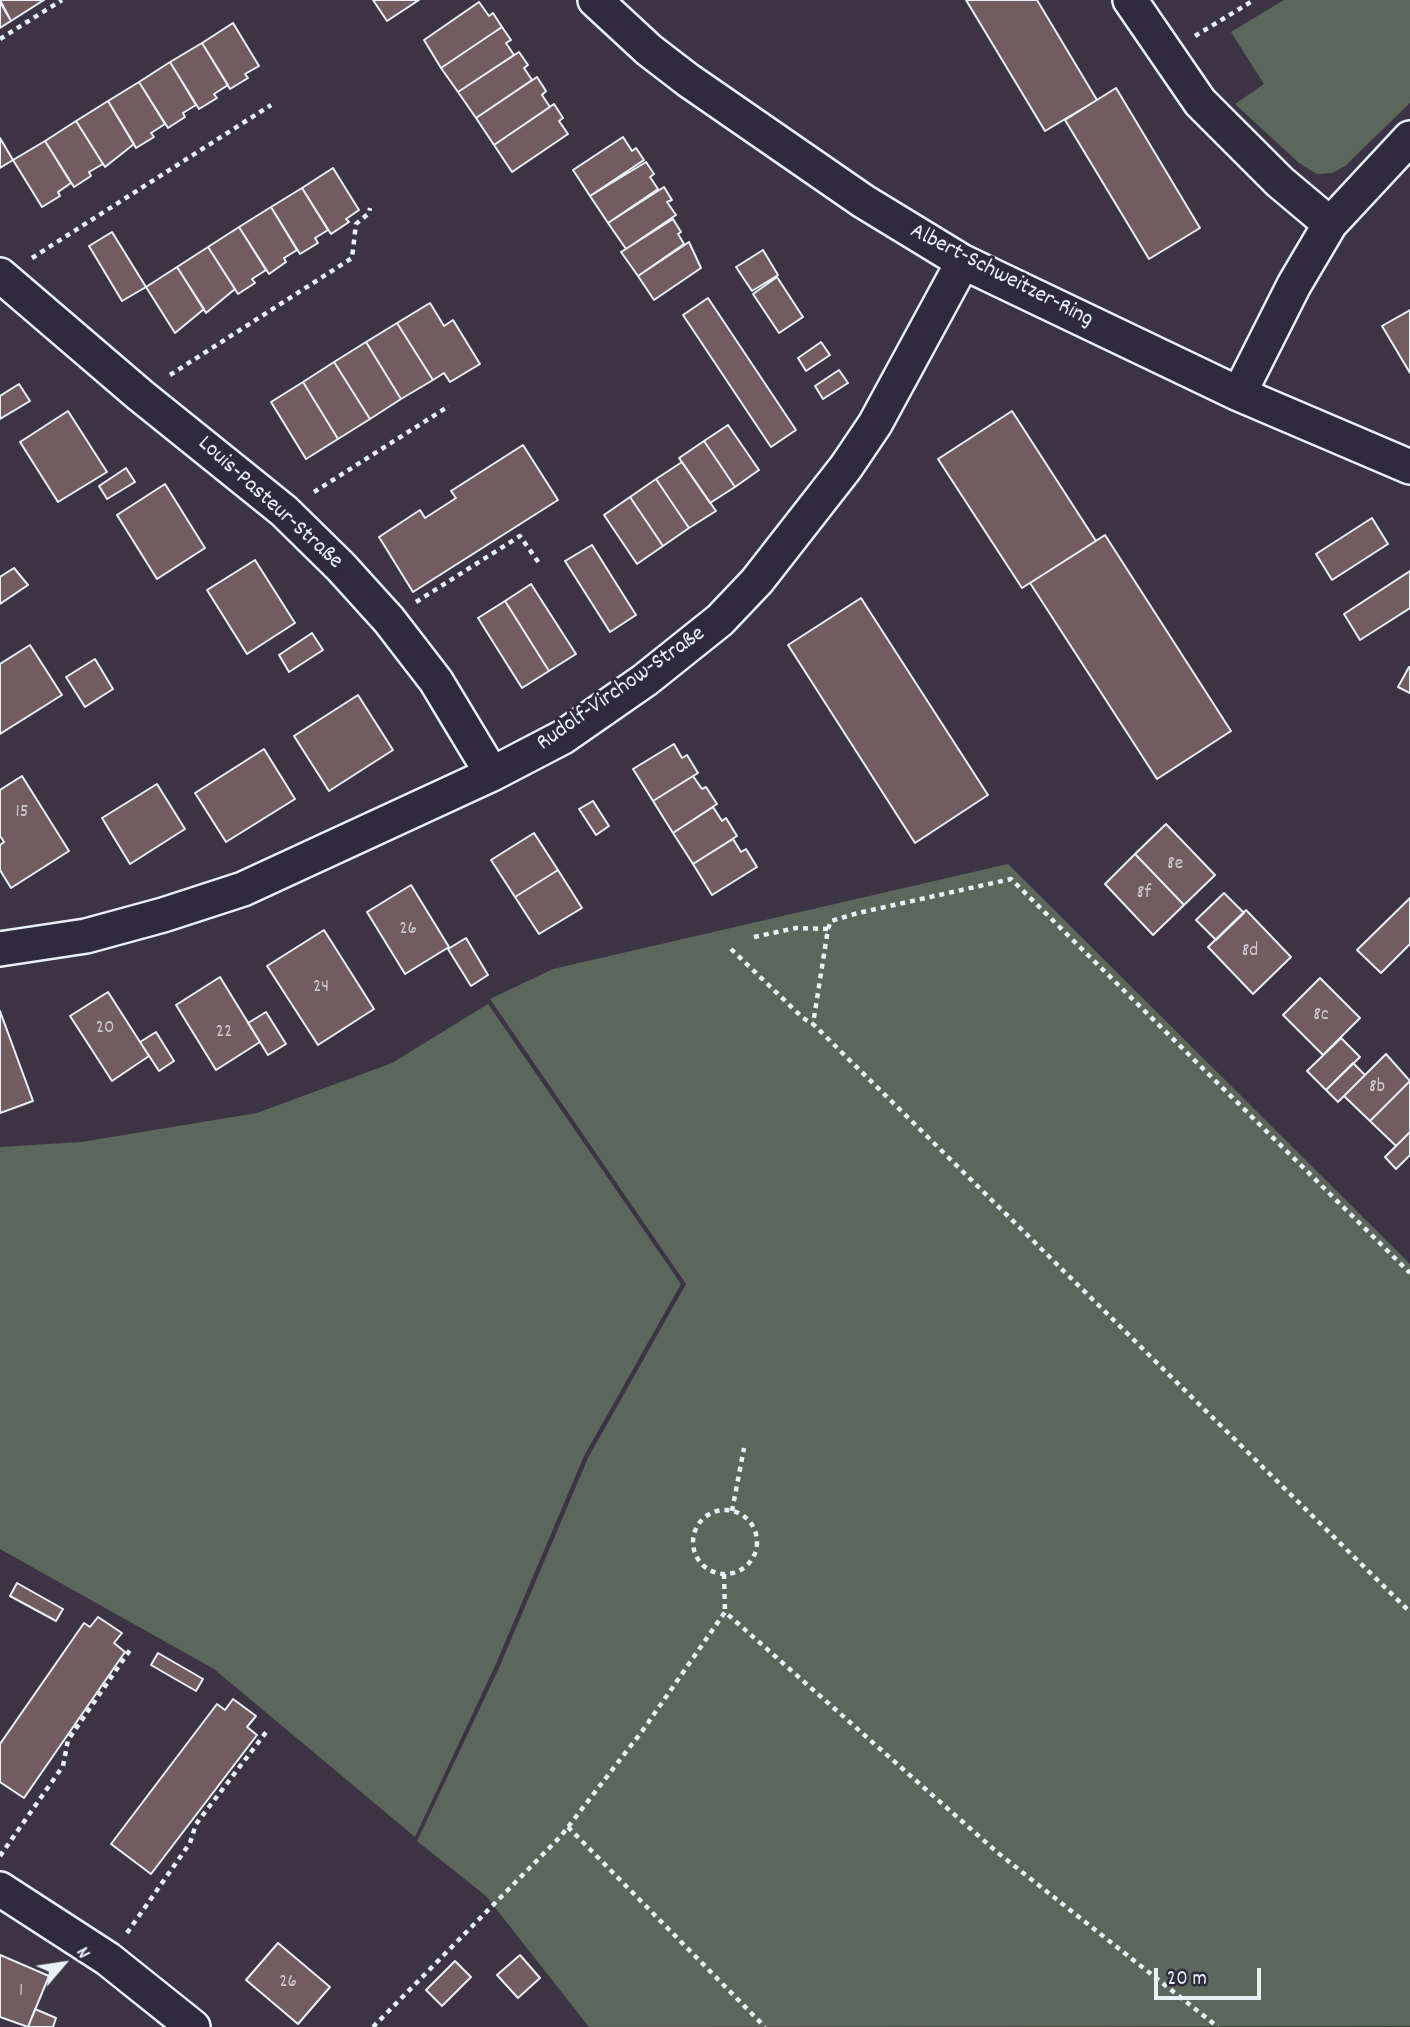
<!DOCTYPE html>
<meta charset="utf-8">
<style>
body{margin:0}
#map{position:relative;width:1410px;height:2027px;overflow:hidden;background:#3c3444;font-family:Dekko,sans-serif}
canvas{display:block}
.north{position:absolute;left:28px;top:1929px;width:70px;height:70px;-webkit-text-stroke:5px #2f2a3d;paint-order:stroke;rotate:61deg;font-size:19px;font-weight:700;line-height:28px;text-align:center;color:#e8f1f8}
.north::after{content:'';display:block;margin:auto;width:24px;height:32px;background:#e8f1f8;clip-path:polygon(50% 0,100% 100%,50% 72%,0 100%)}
.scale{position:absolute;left:1154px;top:1968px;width:107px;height:32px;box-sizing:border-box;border:4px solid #e8f1f8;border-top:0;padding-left:9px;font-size:21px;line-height:24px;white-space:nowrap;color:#e8f1f8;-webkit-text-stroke:5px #2f2a3d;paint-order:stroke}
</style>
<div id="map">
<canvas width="1410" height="2027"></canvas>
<div class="north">N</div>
<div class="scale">20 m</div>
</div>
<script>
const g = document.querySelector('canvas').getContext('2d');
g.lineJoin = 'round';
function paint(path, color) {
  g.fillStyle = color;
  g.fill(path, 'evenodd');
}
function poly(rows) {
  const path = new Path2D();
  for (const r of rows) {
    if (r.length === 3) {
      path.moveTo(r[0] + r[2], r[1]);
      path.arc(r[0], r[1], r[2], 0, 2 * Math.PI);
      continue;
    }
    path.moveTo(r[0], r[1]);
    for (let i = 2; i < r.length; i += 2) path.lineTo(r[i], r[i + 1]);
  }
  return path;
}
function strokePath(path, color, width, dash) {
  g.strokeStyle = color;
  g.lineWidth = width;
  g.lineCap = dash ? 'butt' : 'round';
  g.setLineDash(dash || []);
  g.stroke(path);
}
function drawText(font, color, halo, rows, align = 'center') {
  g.font = font + ' Dekko,sans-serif';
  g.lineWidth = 6;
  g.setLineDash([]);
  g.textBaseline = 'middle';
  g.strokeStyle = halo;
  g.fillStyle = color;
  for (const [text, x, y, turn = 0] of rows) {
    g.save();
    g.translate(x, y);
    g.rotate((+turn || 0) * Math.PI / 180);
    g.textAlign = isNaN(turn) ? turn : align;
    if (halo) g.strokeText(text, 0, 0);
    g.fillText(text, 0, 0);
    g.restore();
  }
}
paint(poly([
 [1284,0,1410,0,1410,103,1345,166,1332,173,1317,174,1299,163,1235,104,1264,84,1231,32],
 [1008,864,1410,1264,1410,2026,589,2027,486,1896,417,1841,499,1668,588,1458,686,1284,490,999,553,969],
 [488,1004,681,1284,584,1456,495,1666,415,1837,214,1669,0,1549,0,1147,81,1142,257,1113,392,1063]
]), '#5c675b');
const building = poly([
 [0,0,44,0,11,21,0,0],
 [373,0,419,0,387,21,373,0],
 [966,0,1037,0,1097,100,1045,131,966,0],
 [0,2,11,21,0,28,0,2],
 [479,2,489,16,493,13,502,27,441,68,424,40,479,2],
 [233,23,259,66,245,74,248,78,230,89,202,43,233,23],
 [502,27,511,40,506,43,514,55,458,92,441,68,502,27],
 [202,43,228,85,214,94,217,98,199,109,170,62,202,43],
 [519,52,528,65,524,68,532,80,476,118,458,92,519,52],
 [170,62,196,105,183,113,185,117,168,128,139,82,170,62],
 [537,77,546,91,542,95,550,107,494,145,476,118,537,77],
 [139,82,165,124,151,133,154,137,136,148,108,101,139,82],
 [1116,88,1200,228,1149,259,1065,120,1116,88],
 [108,101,134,144,105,167,76,121,108,101],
 [554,104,563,118,559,121,568,134,512,172,494,145,554,104],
 [76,121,103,164,89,172,91,176,74,187,45,141,76,121],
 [623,137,632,151,636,148,644,160,590,196,573,170,623,137],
 [0,138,13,160,0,168,0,138],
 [45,141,71,183,58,192,60,196,42,207,13,160,45,141],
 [646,162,654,174,650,177,658,189,608,223,590,196,646,162],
 [333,168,359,210,346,219,349,222,331,234,302,188,333,168],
 [664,187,672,200,667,202,676,215,626,249,608,223,664,187],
 [302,188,328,230,315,238,318,243,300,254,271,207,302,188],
 [271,207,297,250,284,258,286,262,269,274,239,227,271,207],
 [673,219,681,232,678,234,684,244,638,276,621,252,673,219],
 [239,227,266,270,252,279,255,283,238,294,208,247,239,227],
 [112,232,146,287,122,301,89,246,112,232],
 [689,242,701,268,654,300,638,276,689,242],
 [208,247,235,289,206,313,177,267,208,247],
 [763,250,778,275,752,291,736,267,763,250],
 [177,267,204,309,175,333,146,287,177,267],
 [777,277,803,317,779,333,753,294,777,277],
 [708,298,796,430,771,447,683,315,708,298],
 [430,303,444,326,453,320,480,364,450,382,444,373,433,380,397,323,430,303],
 [1410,310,1410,373,1382,326,1410,310],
 [397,323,433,380,401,399,366,342,397,323],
 [366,342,401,399,370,419,334,362,366,342],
 [821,342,830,355,806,371,798,358,821,342],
 [334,362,370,419,338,439,303,382,334,362],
 [839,370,848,383,823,399,815,386,839,370],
 [303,382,338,439,306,459,271,402,303,382],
 [19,384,30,401,0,419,0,396,19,384],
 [68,411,107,472,58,502,20,442,68,411],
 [1012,411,1096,541,1022,588,938,459,1012,411],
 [728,425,759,470,735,487,704,441,728,425],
 [704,441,735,487,710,503,679,458,704,441],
 [523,445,558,500,413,592,379,537,420,510,425,518,456,498,451,491,523,445],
 [682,462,716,511,689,528,656,479,682,462],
 [126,468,135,482,107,499,99,486,126,468],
 [656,479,689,528,663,546,630,497,656,479],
 [165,484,205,548,157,579,117,515,165,484],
 [630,497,663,546,637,564,604,515,630,497],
 [1372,518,1388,544,1332,580,1316,554,1372,518],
 [1105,535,1231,731,1157,779,1030,583,1105,535],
 [592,545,636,615,610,632,565,561,592,545],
 [255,560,295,623,247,654,207,590,255,560],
 [14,568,28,585,0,604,0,577,14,568],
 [1410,571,1410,608,1360,640,1344,614,1410,571],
 [531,584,576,654,549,671,505,601,531,584],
 [861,598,988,795,915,843,788,645,861,598],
 [505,601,549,671,522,688,478,618,505,601],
 [312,633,323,650,289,672,279,655,312,633],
 [30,645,62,695,0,734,0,664,30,645],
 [95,659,113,689,85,707,66,677,95,659],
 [1409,667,1410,668,1410,693,1398,687,1409,667],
 [358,695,393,750,329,791,294,736,358,695],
 [674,744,682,758,687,755,698,773,653,801,633,769,674,744],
 [264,749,295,799,226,842,195,793,264,749],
 [22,776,69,851,11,888,0,870,0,845,4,842,0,836,0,790,22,776],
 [693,776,702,789,706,787,717,804,673,833,653,801,693,776],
 [157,784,185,829,130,864,102,818,157,784],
 [593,801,609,826,596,835,579,809,593,801],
 [713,807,722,821,726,818,737,836,693,864,673,833,713,807],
 [1166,824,1215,875,1184,905,1135,854,1166,824],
 [534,833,558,870,515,897,491,860,534,833],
 [733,839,741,852,746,849,757,867,712,895,693,864,733,839],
 [1135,854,1184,905,1153,935,1105,884,1135,854],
 [558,870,582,908,539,934,515,897,558,870],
 [411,885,449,947,405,974,367,912,411,885],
 [1224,893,1244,913,1216,940,1196,920,1224,893],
 [1410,898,1410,944,1381,973,1357,950,1410,898],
 [1246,910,1291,957,1253,994,1208,947,1246,910],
 [324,930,374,1009,318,1045,267,966,324,930],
 [466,938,488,975,471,986,448,949,466,938],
 [220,977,260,1042,216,1070,176,1005,220,977],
 [1320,978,1360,1018,1323,1055,1283,1015,1320,978],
 [108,992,149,1056,112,1081,70,1016,108,992],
 [0,1011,33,1101,0,1113,0,1011],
 [266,1012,286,1044,268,1055,248,1023,266,1012],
 [156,1032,174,1061,159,1071,140,1042,156,1032],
 [1341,1038,1360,1057,1326,1090,1307,1071,1341,1038],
 [1386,1054,1410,1081,1370,1121,1344,1096,1386,1054],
 [1353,1063,1365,1075,1338,1102,1326,1090,1353,1063],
 [1410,1081,1410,1132,1396,1146,1370,1121,1410,1081],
 [1410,1132,1410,1155,1396,1169,1385,1157,1410,1132],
 [17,1583,63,1609,56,1621,10,1596,17,1583],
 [98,1617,122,1633,114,1643,125,1652,24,1798,0,1782,0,1744,84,1623,90,1627,98,1617],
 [158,1653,203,1679,196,1691,151,1665,158,1653],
 [233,1699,256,1716,247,1727,257,1735,151,1874,111,1844,217,1704,225,1710,233,1699],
 [278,1943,330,1987,298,2024,246,1980,278,1943],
 [0,1955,49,1976,28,2027,0,2017,0,1955],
 [520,1955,540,1978,518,1998,497,1975,520,1955],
 [455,1961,471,1977,442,2006,426,1990,455,1961],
 [35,2009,56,2018,53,2027,28,2027,35,2009]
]);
paint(building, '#725c5f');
strokePath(building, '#e8f1f8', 2);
const minor = poly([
 [595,0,649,50,688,80,863,201,963,262,1239,394,1410,467],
 [1130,0,1200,102,1280,182,1330,224],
 [0,275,140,395,284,511,341,567,389,620,436,681,492,774],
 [1239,394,1294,285,1330,224,1410,138],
 [0,949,86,936,163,915,243,889,492,774,563,737,645,680,720,620,757,581,846,467,875,424,963,262],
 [0,1889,108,1959,193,2027]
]);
strokePath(minor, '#e8f1f8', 38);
strokePath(poly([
 [1195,36,1254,0],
 [0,39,62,0],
 [32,258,271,105],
 [170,375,352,258,356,224,369,213,370,208],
 [314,492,449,406],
 [416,602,520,536,541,566],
 [828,929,831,921,858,913,1011,879,1410,1273],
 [754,937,796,928,828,929,813,1024,1410,1612],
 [731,949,803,1018,813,1024],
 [725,1542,32],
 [732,1511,744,1448],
 [724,1574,725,1612],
 [568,1827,765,2027],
 [0,1856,63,1766,68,1740,132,1647],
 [127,1933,190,1843,196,1824,267,1731],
 [373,2027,561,1836,643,1730,725,1612,998,1853,1218,2027]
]), '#e8f1f8', 4.5, [5, 5]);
strokePath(minor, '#2f2a3d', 33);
drawText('19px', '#caccd2', null, [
 ["15",22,813],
 ["8e",1175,865],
 ["8f",1144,894],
 ["26",408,930],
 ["8d",1250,952],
 ["24",321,988],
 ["8c",1321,1016],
 ["20",105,1029],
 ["22",224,1033],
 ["8b",1377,1088],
 ["26",288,1983],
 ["1",21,1992]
]);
drawText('23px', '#e8f1f8', '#2f2a3d', [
 ["Albert-Schweitzer-Ring",1001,277,27],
 ["Louis-Pasteur-Straße",269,504,42],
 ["Rudolf-Virchow-Straße",622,690,-35]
]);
</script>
